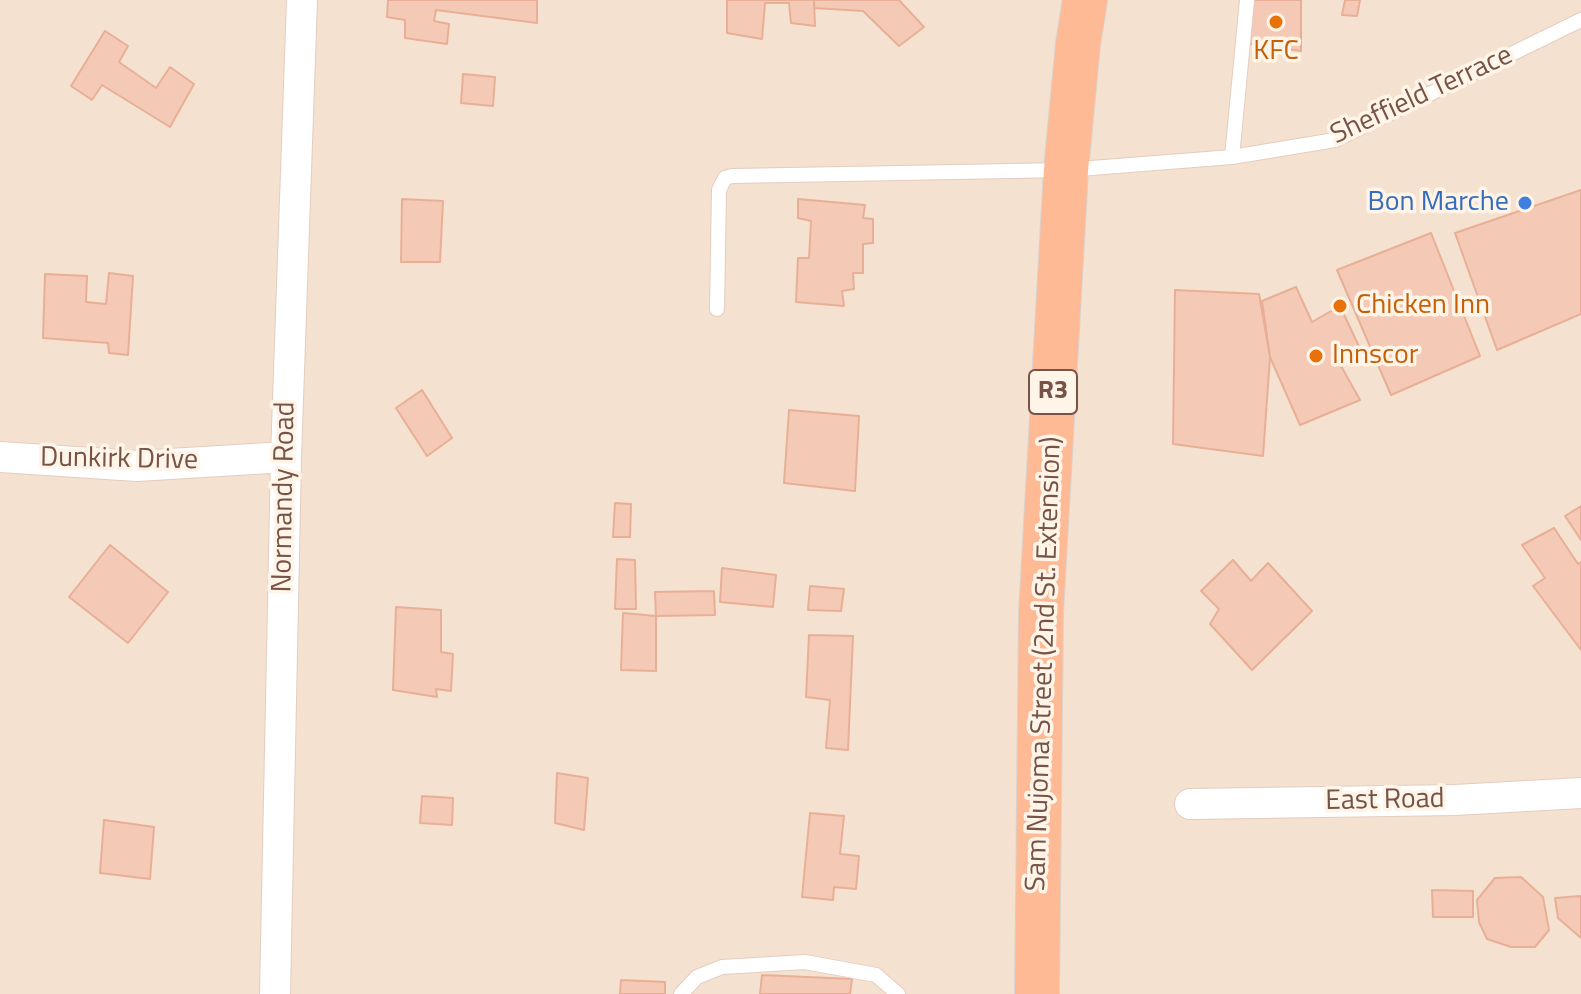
<!DOCTYPE html>
<style>
body{margin:0}
canvas{display:block;background:#fdf0e1}
</style>
<canvas width="1581" height="994"></canvas>
<script>
const g = document.querySelector('canvas').getContext('2d');
g.lineJoin = 'round';
function paint(path, color) {
  g.fillStyle = color;
  g.fill(path, 'evenodd');
}
function poly(rows) {
  const path = new Path2D();
  for (const r of rows) {
    path.moveTo(r[0], r[1]);
    for (let i = 2; i < r.length; i += 2) path.lineTo(r[i], r[i + 1]);
  }
  return path;
}
function strokePath(path, color, width, dash) {
  g.strokeStyle = color;
  g.lineWidth = width;
  g.lineCap = dash ? 'butt' : 'round';
  g.setLineDash(dash || []);
  g.stroke(path);
}
function drawText(font, color, halo, rows, align = 'center') {
  g.font = font + ' "Titillium Web",sans-serif';
  g.lineWidth = 7;
  g.setLineDash([]);
  g.textBaseline = 'middle';
  g.strokeStyle = halo;
  g.fillStyle = color;
  for (const [text, x, y, turn = 0] of rows) {
    g.save();
    g.translate(x, y);
    g.rotate((+turn || 0) * Math.PI / 180);
    g.textAlign = isNaN(turn) ? turn : align;
    if (halo) g.strokeText(text, 0, 0);
    g.fillText(text, 0, 0);
    g.restore();
  }
}
paint(poly([
 [0,0,1581,0,1581,994,0,994]
]), '#f5e1cf');
const building = poly([
 [388,0,537,0,537,23,436,10,434,21,449,24,447,44,405,38,405,20,387,17,388,0],
 [727,0,814,0,815,26,791,23,789,3,765,3,762,39,727,33,727,0],
 [814,0,899,0,924,27,899,46,863,11,814,8,814,0],
 [1253,0,1301,0,1301,51,1250,44,1253,0],
 [1345,0,1360,0,1357,16,1342,15,1345,0],
 [105,31,128,46,119,62,156,88,170,67,194,84,170,127,102,85,92,100,71,86,105,31],
 [463,74,495,77,493,106,461,103,463,74],
 [1581,190,1581,314,1497,350,1455,233,1581,190],
 [402,199,443,201,440,262,401,262,402,199],
 [798,199,865,205,863,218,873,219,873,243,863,244,863,273,853,273,854,289,842,291,844,306,796,302,798,258,809,258,811,221,798,218,798,199],
 [1431,233,1480,356,1391,395,1337,270,1431,233],
 [109,273,133,276,128,355,109,353,108,343,43,338,45,274,87,276,86,302,106,304,109,273],
 [1296,287,1312,322,1340,306,1363,355,1340,364,1360,400,1300,425,1270,357,1262,301,1296,287],
 [1175,290,1259,294,1270,357,1263,456,1173,444,1175,290],
 [422,390,452,438,427,456,396,408,422,390],
 [789,410,859,416,855,491,784,483,789,410],
 [615,503,631,504,630,537,613,537,615,503],
 [1581,506,1581,540,1565,516,1581,506],
 [1554,528,1578,564,1581,562,1581,650,1533,586,1545,578,1522,545,1554,528],
 [110,545,168,592,128,643,69,597,110,545],
 [617,559,635,560,636,609,615,609,617,559],
 [1233,560,1251,581,1268,563,1312,611,1252,670,1210,624,1219,609,1201,591,1233,560],
 [722,568,776,575,773,607,720,602,722,568],
 [810,586,844,589,841,611,808,610,810,586],
 [714,591,715,615,656,616,655,592,714,591],
 [396,607,441,610,441,652,453,654,451,691,436,689,437,697,393,690,396,607],
 [623,613,656,616,656,671,621,670,623,613],
 [809,635,853,636,848,750,826,748,830,700,806,697,809,635],
 [557,773,588,778,584,830,555,823,557,773],
 [422,796,453,798,452,825,420,823,422,796],
 [810,813,844,816,840,854,859,856,856,889,834,887,833,900,802,897,810,813],
 [104,820,154,827,150,879,100,873,104,820],
 [1521,877,1543,897,1549,930,1535,947,1511,947,1487,939,1479,922,1477,900,1495,878,1521,877],
 [1432,890,1473,891,1473,917,1433,917,1432,890],
 [1581,896,1581,938,1558,918,1555,898,1581,896],
 [762,975,852,979,850,994,760,994,762,975],
 [621,980,665,982,665,994,620,994,621,980]
]);
paint(building, '#f4cab7');
strokePath(building, '#e8af96', 2);
const service = poly([
 [1232,157,1247,0],
 [717,309,719,190,725,178,732,176,1066,170,1232,157,1335,140,1581,20],
 [681,994,697,977,722,967,805,962,876,975,898,994]
]);
const minor = poly([
 [0,457,137,466,286,457],
 [1190,804,1455,800,1581,793],
 [275,994,286,457,302,0]
]);
const trunk = poly([
 [1037,994,1041,613,1066,170,1078,44,1085,0]
]);
strokePath(service, '#e4cdbf', 16);
strokePath(minor, '#e4cdbf', 32);
strokePath(trunk, '#dbd2cf', 46);
strokePath(service, '#fff', 14);
strokePath(minor, '#fff', 30);
strokePath(trunk, '#fdba95', 44);
for (const [x, y, r, color] of [
 [1276,22,8,"#e8710a"],
 [1525,203,8,"#3f7fe0"],
 [1340,306,8,"#e8710a"],
 [1316,356,8,"#e8710a"]
]) {
  const dot = new Path2D();
  dot.arc(x, y, r, 0, 2 * Math.PI);
  g.fillStyle = color;
  g.fill(dot);
  strokePath(dot, '#fff4e8', 3);
}
for (const [x, y, w] of [
 [1053,392,48]
]) {
  const box = new Path2D();
  box.roundRect(x - w / 2, y - 22, w, 44, 6);
  g.fillStyle = '#fff4e8';
  g.fill(box);
  strokePath(box, '#765346', 2);
}
drawText('bold 26px', '#765346', null, [
 ["R3",1053,392]
]);
drawText('28px', '#c56008', '#fff4e8', [
 ["KFC",1276,52,"center"],
 ["Chicken Inn",1356,306],
 ["Innscor",1332,356]
], 'left');
drawText('28px', '#765346', '#fff4e8', [
 ["Sheffield Terrace",1422,96,-25],
 ["Dunkirk Drive",119,460,1],
 ["Normandy Road",285,497,-89],
 ["Sam Nujoma Street (2nd St. Extension)",1045,664,-88],
 ["East Road",1385,801,-1]
]);
drawText('28px', '#366cbe', '#fff4e8', [
 ["Bon Marche",1509,203]
], 'right');
</script>
